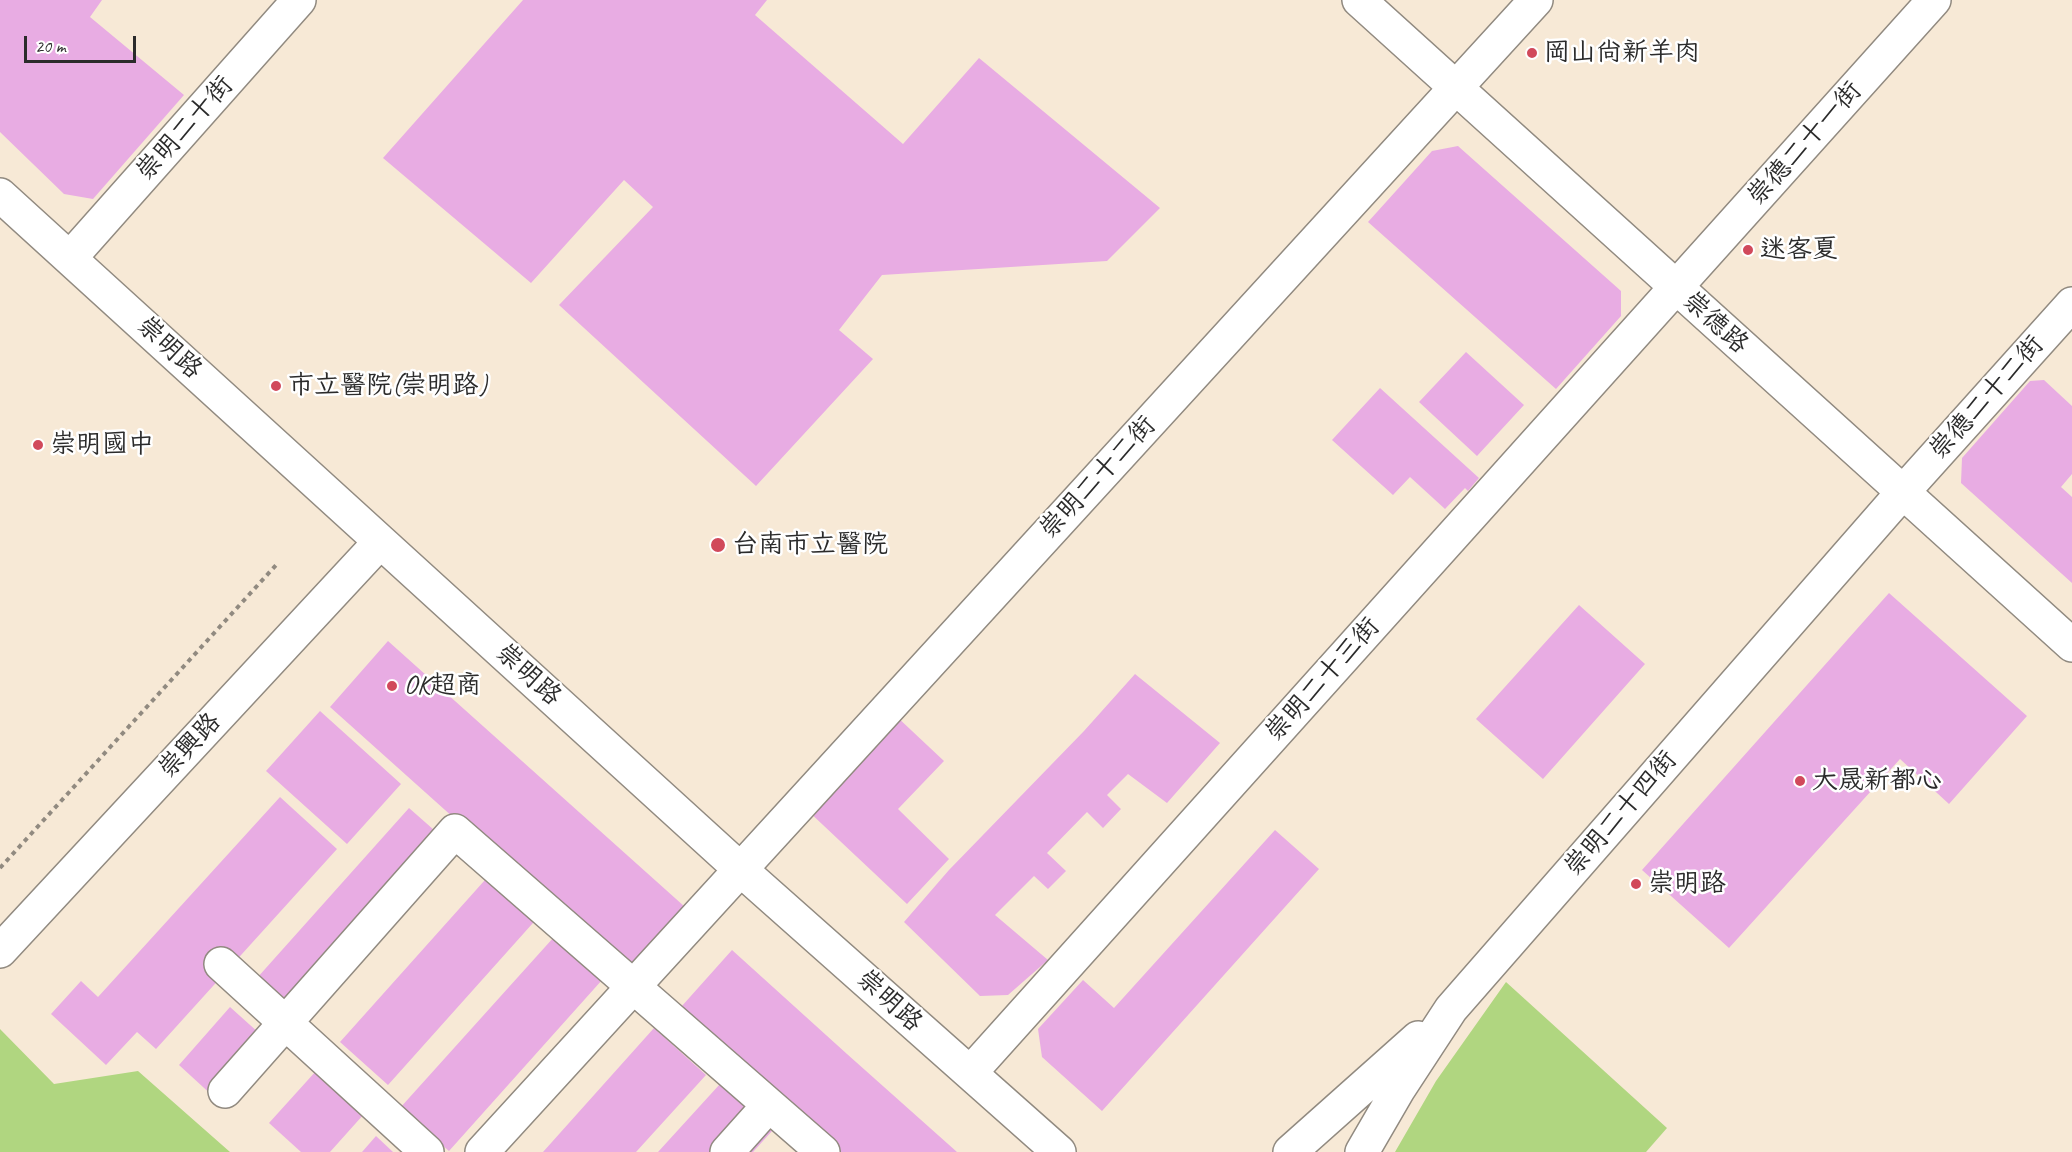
<!DOCTYPE html>
<meta charset="utf-8">
<style>
body{margin:0}
#map{position:relative;width:2072px;height:1152px;overflow:hidden;background:#f7e9d6;font-family:Caveat,sans-serif}
canvas{display:block}
.scale{position:absolute;left:24px;top:36px;width:112px;height:27px;box-sizing:border-box;border:3px solid #2b2b2b;border-top:0;padding-left:8px;font-size:18px;line-height:21px;white-space:nowrap;color:#2b2b2b;-webkit-text-stroke:4px #fff;paint-order:stroke}
</style>
<div id="map">
<canvas width="2072" height="1152"></canvas>
<div class="scale">20 m</div>
</div>
<script>
const g = document.querySelector('canvas').getContext('2d');
g.lineJoin = 'round';
function paint(path, color) {
  g.fillStyle = color;
  g.fill(path, 'evenodd');
}
function poly(rows) {
  const path = new Path2D();
  for (const r of rows) {
    path.moveTo(r[0], r[1]);
    for (let i = 2; i < r.length; i += 2) path.lineTo(r[i], r[i + 1]);
  }
  return path;
}
function strokePath(path, color, width, dash) {
  g.strokeStyle = color;
  g.lineWidth = width;
  g.lineCap = dash ? 'butt' : 'round';
  g.setLineDash(dash || []);
  g.stroke(path);
}
function drawText(font, color, halo, rows, align = 'center') {
  g.font = font + ' Caveat,"LXGW WenKai TC",sans-serif';
  g.lineWidth = 5;
  g.setLineDash([]);
  g.textBaseline = 'middle';
  g.strokeStyle = halo;
  g.fillStyle = color;
  for (const [text, x, y, turn = 0] of rows) {
    g.save();
    g.translate(x, y);
    g.rotate((+turn || 0) * Math.PI / 180);
    g.textAlign = isNaN(turn) ? turn : align;
    if (halo) g.strokeText(text, 0, 0);
    g.fillText(text, 0, 0);
    g.restore();
  }
}
paint(poly([
 [1506,982,1667,1128,1646,1152,1395,1152,1436,1081],
 [0,1029,54,1084,138,1071,230,1152,0,1152]
]), '#b0d680');
paint(poly([
 [0,0,102,0,90,17,184,95,93,199,64,194,0,132],
 [523,0,767,0,755,15,903,144,979,58,1160,208,1107,261,882,275,839,330,873,359,756,486,559,305,653,207,624,180,531,283,383,158],
 [1458,146,1621,291,1621,316,1556,389,1368,222,1432,151],
 [1466,352,1524,405,1477,456,1419,402],
 [2044,380,2072,406,2072,474,2061,487,2072,497,2072,583,1961,483,1962,458,2030,381],
 [1380,388,1479,478,1468,491,1465,488,1445,509,1410,477,1393,495,1332,440],
 [1889,593,2027,716,1949,804,1900,759,1729,948,1642,870],
 [1579,605,1645,664,1543,779,1476,719],
 [388,641,685,907,627,973,330,707],
 [1135,674,1220,743,1167,803,1128,774,1107,795,1121,809,1103,828,1087,812,1047,853,1066,871,1048,889,1034,876,995,915,1048,960,1008,995,980,996,904,922,949,870,1084,731],
 [320,711,401,784,347,844,266,771],
 [895,715,944,761,898,809,949,859,907,904,806,809],
 [280,797,337,849,156,1049,137,1032,106,1065,51,1014,81,981,98,997],
 [409,808,459,852,307,1022,257,978],
 [1275,830,1319,869,1102,1111,1042,1057,1038,1029,1083,980,1114,1008],
 [493,871,541,914,388,1085,340,1042],
 [554,937,602,980,449,1151,400,1108],
 [732,950,847,1054,957,1152,825,1152,673,1016],
 [230,1007,279,1051,227,1109,179,1065],
 [654,1028,706,1075,636,1152,543,1152],
 [316,1071,364,1114,330,1152,301,1152,269,1123],
 [720,1084,772,1131,753,1152,658,1152],
 [376,1136,393,1152,362,1152]
]), '#e8ace3');
const minor = poly([
 [1359,0,2072,645],
 [0,195,740,869,1059,1152],
 [70,258,299,0],
 [0,951,380,542],
 [221,964,427,1152],
 [970,1073,1934,0],
 [225,1091,455,831,823,1152],
 [482,1152,1536,0],
 [727,1152,769,1105],
 [1290,1152,1418,1038],
 [1362,1152,1398,1090,1451,1009,1903,492,2072,304]
]);
strokePath(minor, '#918a80', 36);
strokePath(poly([
 [0,868,277,564]
]), '#918a80', 4, [4.5, 4.5]);
strokePath(minor, '#fff', 33);
for (const [x, y, r, color] of [
 [1532,53,6,"#d1495b"],
 [1748,250,6,"#d1495b"],
 [276,386,6,"#d1495b"],
 [38,445,6,"#d1495b"],
 [718,545,8,"#d1495b"],
 [392,686,6,"#d1495b"],
 [1800,781,6,"#d1495b"],
 [1636,884,6,"#d1495b"]
]) {
  const dot = new Path2D();
  dot.arc(x, y, r, 0, 2 * Math.PI);
  g.fillStyle = color;
  g.fill(dot);
  strokePath(dot, '#fff', 2);
}
drawText('26px', '#2b2b2b', '#fff', [
 ["岡山尚新羊肉",1544,53],
 ["迷客夏",1760,250],
 ["市立醫院(崇明路)",288,386],
 ["崇明國中",50,445],
 ["台南市立醫院",732,545],
 ["OK超商",404,686],
 ["大晟新都心",1812,781],
 ["崇明路",1648,884]
], 'left');
drawText('26px', '#2b2b2b', '#fff', [
 ["崇明二十街",185,129,-48],
 ["崇德二十一街",1805,144,-48],
 ["崇德路",1715,323,42],
 ["崇明路",169,348,43],
 ["崇德二十二街",1987,398,-48],
 ["崇明二十二街",1098,478,-47],
 ["崇明路",528,675,42],
 ["崇明二十三街",1323,680,-48],
 ["崇興路",190,746,-47],
 ["崇明二十四街",1621,814,-49],
 ["崇明路",889,1001,42]
]);
</script>
